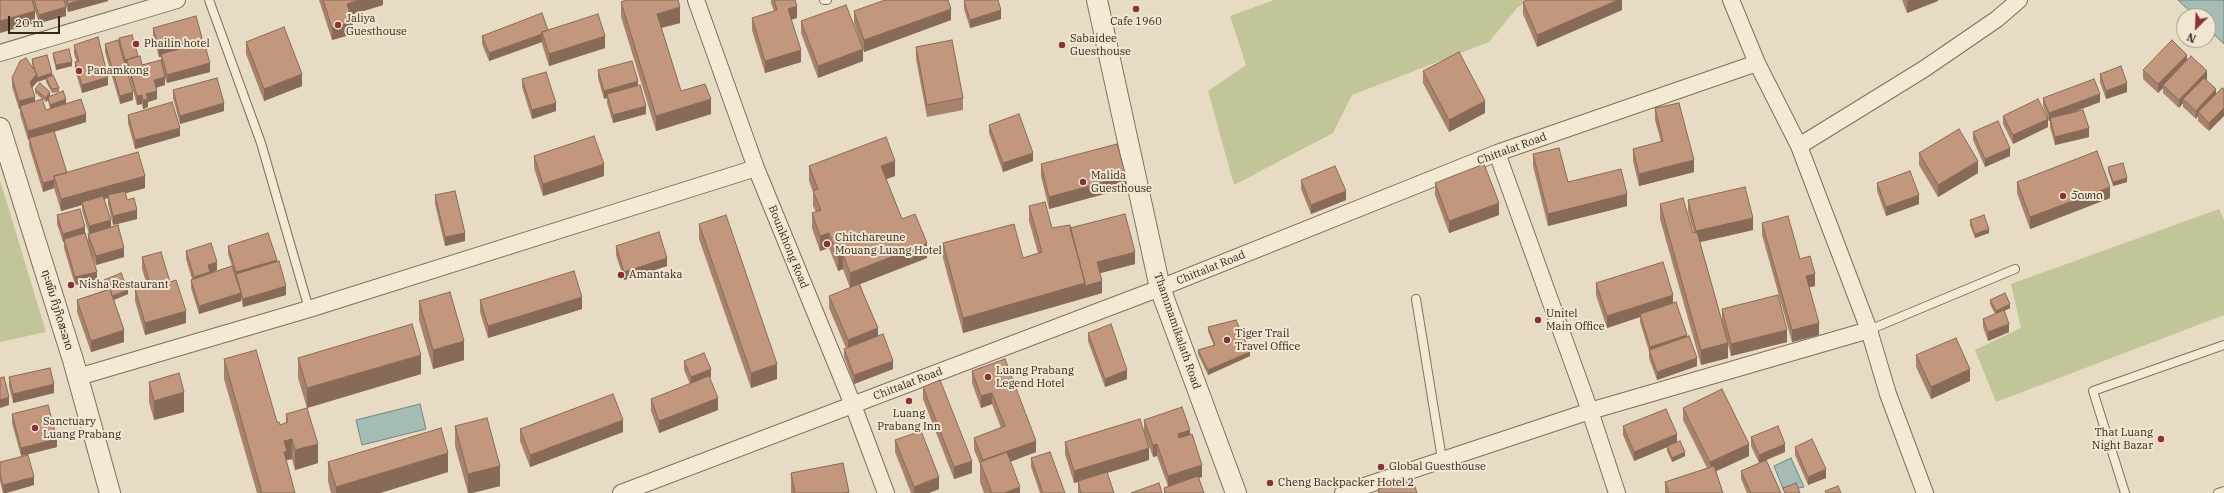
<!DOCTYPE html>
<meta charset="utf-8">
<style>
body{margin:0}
#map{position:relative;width:2224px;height:493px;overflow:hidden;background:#e8dbc3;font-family:"IBM Plex Serif",serif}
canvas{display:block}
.north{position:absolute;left:2176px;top:8px;width:40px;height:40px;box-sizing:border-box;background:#f1e6d1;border:1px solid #a59a89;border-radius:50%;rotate:204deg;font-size:11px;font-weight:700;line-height:16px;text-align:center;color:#32271e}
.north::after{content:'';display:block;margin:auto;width:14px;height:18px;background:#883337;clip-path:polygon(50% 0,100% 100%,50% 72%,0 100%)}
.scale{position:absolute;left:8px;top:16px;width:52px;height:18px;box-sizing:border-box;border:2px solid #32271e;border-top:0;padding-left:5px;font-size:12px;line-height:14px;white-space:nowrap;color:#32271e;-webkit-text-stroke:3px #f1e6d1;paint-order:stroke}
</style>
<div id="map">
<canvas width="2224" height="493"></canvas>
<div class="north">N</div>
<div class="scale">20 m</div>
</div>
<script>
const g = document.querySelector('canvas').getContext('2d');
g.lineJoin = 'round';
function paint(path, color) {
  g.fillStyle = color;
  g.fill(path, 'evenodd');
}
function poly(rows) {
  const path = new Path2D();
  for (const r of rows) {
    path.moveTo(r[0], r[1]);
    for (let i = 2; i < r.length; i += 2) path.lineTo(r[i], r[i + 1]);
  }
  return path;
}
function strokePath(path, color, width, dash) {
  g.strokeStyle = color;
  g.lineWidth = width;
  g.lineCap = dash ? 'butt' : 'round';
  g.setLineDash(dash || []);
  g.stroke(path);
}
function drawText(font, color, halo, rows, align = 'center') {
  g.font = font + ' "IBM Plex Serif","Noto Sans Lao",serif';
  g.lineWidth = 4;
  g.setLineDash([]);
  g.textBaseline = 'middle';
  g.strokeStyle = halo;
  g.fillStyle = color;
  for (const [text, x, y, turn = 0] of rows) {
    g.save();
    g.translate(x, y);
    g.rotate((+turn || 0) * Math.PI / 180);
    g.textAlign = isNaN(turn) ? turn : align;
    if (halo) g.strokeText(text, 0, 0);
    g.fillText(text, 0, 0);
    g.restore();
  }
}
paint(poly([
 [1274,0,1530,0,1517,8,1489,42,1352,95,1333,133,1234,185,1208,91,1246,65,1230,16],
 [0,180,46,332,0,342],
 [2219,209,2224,220,2224,315,1996,402,1975,350,2021,328,2011,284]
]), '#c1c598');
const water = poly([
 [2178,0,2224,0,2224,44,2208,29,2208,16,2195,16,2178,0],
 [420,404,426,429,362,445,356,420,420,404],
 [1791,458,1804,487,1784,491,1774,466,1791,458]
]);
paint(water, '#a4bcb4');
strokePath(water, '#6d8880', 1);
const service = poly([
 [209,0,261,143,309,309],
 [824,0,827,0],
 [1416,299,1442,459],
 [1869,330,2015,269],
 [2125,493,2093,391,2224,345],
 [2218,493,2224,491]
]);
const minor = poly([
 [696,0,756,168,853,405,886,493],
 [1731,0,1757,63,1799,146,1869,330,1888,394,1925,493],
 [0,53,177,0],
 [1799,146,1924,69,1997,19,2019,0],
 [1497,153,1590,411,1617,493],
 [78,377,309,309,756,168],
 [621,493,1160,288,1497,153,1757,63],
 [1343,493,1590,411,1869,330]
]);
const tertiary = poly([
 [1097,0,1160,288,1236,493],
 [0,128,73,360,110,493]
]);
strokePath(service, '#806e5c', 10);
strokePath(minor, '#806e5c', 18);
strokePath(tertiary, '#806e5c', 22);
strokePath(service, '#f4e9d5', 8);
strokePath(minor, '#f4e9d5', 16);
strokePath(tertiary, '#f4e9d5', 20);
paint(poly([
 [0,0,64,0,66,16,39,23,35,11,35,23],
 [64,0,108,0,108,1,68,12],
 [319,0,383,0,383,5,350,15,353,34,332,40],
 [771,0,795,0,797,18,791,20,801,62,765,73,752,30,752,18,774,11,771,3],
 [1622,0,1622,10,1537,47,1523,14,1523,2],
 [1902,0,1938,0,1938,1,1907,13],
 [964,1,1001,19,970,28,964,9],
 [621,2,680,23,661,28,681,91,711,114,656,131,621,17],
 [854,11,951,20,864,52,854,23],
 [801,21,863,61,818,78,801,33],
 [153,28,202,43,210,72,167,83,165,78,165,85,156,88,157,99,148,102,148,107,143,109,142,104,137,105,127,68,127,63,125,64,119,43,119,38,138,57,142,65,161,60,161,57,159,57,153,36],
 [548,30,605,48,549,66,542,44,542,42,489,61,482,44,482,36],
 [246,42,302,86,264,101,246,54],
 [105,44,133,100,120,104,105,52],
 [74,45,108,85,82,93,75,70,75,62,77,62,74,54],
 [916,47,963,98,963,110,927,117,916,59],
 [53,53,72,66,56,70,53,57],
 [32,59,52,75,59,88,59,92,52,93,46,82,46,79,37,82,32,88,35,102,46,110,50,108,48,100,46,102,35,93,35,89,66,103,86,122,54,132,67,173,145,188,125,193,127,200,137,219,113,225,108,204,108,198,104,199,111,227,124,257,96,265,92,255,97,280,75,285,64,248,64,242,63,242,57,224,57,215,85,233,88,241,88,234,89,234,82,210,82,205,61,211,54,188,43,192,29,146,29,139,28,140,20,114,20,109,19,109,12,87,12,78,33,68,32,64],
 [2187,61,2207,79,2206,80,2216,89,2209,131,2198,121,2198,116,2196,119,2183,107,2183,103,2179,108,2163,93,2163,88,2158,93,2143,79,2143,70],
 [598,70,638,86,646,114,613,123,607,103,607,98,604,99,598,78],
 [1423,71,1485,113,1449,132,1423,83],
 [2100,74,2127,92,2106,99,2100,82],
 [522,79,556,111,532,119,522,87],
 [173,90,224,111,180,124,173,98],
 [2043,98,2100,102,2072,113,2089,137,2055,145,2050,127,2050,121,2049,121,2048,119,2048,127,2013,144,2003,124,2003,116,2047,116,2043,106],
 [1655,108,1694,172,1639,186,1633,161,1633,149,1661,142,1655,120],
 [128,115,180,136,135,149,128,123],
 [989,125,1033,161,1003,172,989,133],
 [1973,132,2010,156,1985,167,1973,140],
 [1919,153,1978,173,1938,197,1919,165],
 [1533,154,1568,182,1627,206,1548,226,1533,166],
 [534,156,604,176,543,196,534,168],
 [1041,164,1126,188,1049,209,1041,176],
 [809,166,895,176,886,179,902,219,927,258,860,284,878,336,893,369,854,384,844,357,844,349,846,348,829,308,829,296,850,288,843,269,838,271,829,248,820,251,812,228,812,213,816,212,813,206,813,192,809,181],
 [2108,167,2127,182,2113,186,2108,171],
 [1301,180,1346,200,1311,214,1301,189],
 [2017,182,2110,198,2030,229,2017,193],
 [1435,183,1499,215,1449,233,1435,195],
 [1877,183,1919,204,1886,216,1877,191],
 [435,195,465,241,445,246,435,204],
 [1688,200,1753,230,1700,242,1722,321,1722,309,1787,342,1731,356,1728,344,1728,358,1701,365,1660,219,1660,204,1693,233,1694,233,1688,212],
 [1029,206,1052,228,1070,228,1135,264,1100,273,1102,293,963,333,943,258,943,243,1023,258,1038,253,1029,221],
 [1970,220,1989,233,1975,238,1970,225],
 [1762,223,1800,259,1815,286,1809,287,1819,335,1792,342,1762,235],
 [699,224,777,379,751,388,699,239],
 [228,246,277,262,286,295,243,307,241,298,241,301,199,314,191,288,191,280,192,279,186,259,186,251,217,270,210,273,232,266,228,254],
 [616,246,667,266,624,280,616,255],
 [142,257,170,282,186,323,145,335,135,301,135,289,147,285,142,269],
 [104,280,128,294,114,300,124,342,91,352,77,312,77,300,106,290,104,285],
 [1596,283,1673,303,1687,337,1697,366,1657,380,1649,358,1649,351,1640,322,1640,317,1607,328,1596,295],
 [480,300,582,309,488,338,480,312],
 [1990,300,2010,308,2004,311,2009,332,1988,341,1983,327,1983,319,1995,314,1990,304],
 [419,301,464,360,433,369,419,320],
 [1208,327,1250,356,1208,375,1198,354,1198,350,1214,346,1208,331],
 [1088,333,1127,379,1105,387,1088,341],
 [1916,355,1970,381,1931,399,1916,367],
 [298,358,421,374,307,408,298,378],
 [224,359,277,422,280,425,286,423,286,414,318,463,295,470,292,459,287,460,287,463,295,493,257,493,224,379],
 [1005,359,1036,452,1010,462,1020,493,984,493,980,482,980,464,974,450,974,438,1001,428,992,404,981,408,972,383,972,371],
 [684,361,711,377,709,378,718,410,659,433,651,411,651,399,690,384,684,370],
 [9,377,54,393,13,403,9,386],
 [149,382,184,412,154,420,149,402],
 [923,387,972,473,954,479,923,399],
 [1683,408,1749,456,1716,471,1723,493,1665,493,1665,482,1707,468,1683,420],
 [12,414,57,447,21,456,12,423],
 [1144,420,1190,434,1202,477,1198,478,1204,493,1164,493,1164,488,1168,486,1157,456,1153,457,1144,432],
 [455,426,500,486,472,493,468,493,455,446],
 [1623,426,1677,442,1685,456,1672,462,1667,451,1667,447,1634,461,1623,435],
 [520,429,623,432,530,467,520,441],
 [1751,437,1785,452,1766,460,1781,493,1747,493,1741,479,1741,471,1759,463,1751,446],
 [895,440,939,489,929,493,911,493,895,452],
 [1065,442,1149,460,1107,473,1114,493,1078,493,1078,482,1074,483,1065,454],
 [1795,447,1826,478,1808,485,1795,455],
 [1031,458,1065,493,1040,493,1031,467],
 [0,462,34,485,6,493,3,493,0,481],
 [328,462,448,472,380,493,331,493,328,481],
 [791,473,849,492,849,493,791,493]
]), '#a7826c');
paint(poly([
 [81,0,108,0,108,1,68,12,68,4],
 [360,0,383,0,383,5,347,16,347,4],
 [1618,0,1622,0,1622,10,1537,47,1537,35],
 [1910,0,1938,0,1938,1,1907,13,1907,1],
 [797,6,797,18,788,20,788,9],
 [66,7,66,16,39,23,39,15],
 [680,7,680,23,657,29,657,14],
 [951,9,951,20,864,52,864,40],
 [1001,10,1001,19,970,28,970,20],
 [35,11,35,23,0,33,0,21],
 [353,22,353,34,332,40,332,28],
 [542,34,542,42,489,61,489,53],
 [605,36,605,48,549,66,549,54],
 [202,38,202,46,161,54,161,57,159,57,159,49],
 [863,49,863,61,818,78,818,66],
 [801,50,801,62,765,73,765,61],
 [2187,55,2187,63,2163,85,2163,88,2158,93,2158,84],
 [138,56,127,60,127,63,125,64,125,60],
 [72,62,72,66,56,70,56,65],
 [210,63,210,72,167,83,167,75],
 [2207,71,2207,79,2186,101,2183,99,2183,103,2179,108,2179,100],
 [52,73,52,78,46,78,46,79,37,82,30,90,30,82,37,74],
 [302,74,302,86,264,101,264,89],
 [108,77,108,85,82,93,82,85],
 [165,77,165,85,154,88,154,80],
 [638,81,638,90,607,94,607,98,604,99,604,91],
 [2127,83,2127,92,2106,99,2106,91],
 [2216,89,2216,98,2198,112,2198,116,2196,119,2196,111],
 [157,91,157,99,148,102,148,107,143,109,143,100,146,94],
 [50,92,50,96,48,97,48,100,46,102,46,98],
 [133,92,133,100,120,104,120,96],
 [2100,94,2100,102,2051,120,2050,118,2050,121,2049,121,2049,113],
 [142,95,142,104,137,105,137,96],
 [35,97,35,105,20,106,20,109,19,109,19,101],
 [66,99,66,103,50,109,50,105],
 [711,99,711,114,656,131,656,116],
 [1485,101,1485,113,1449,132,1449,120],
 [224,103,224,111,180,124,180,116],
 [556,103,556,111,532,119,532,110],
 [646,106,646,114,613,123,613,115],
 [2224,108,2224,116,2209,131,2209,123],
 [86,114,86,122,29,139,29,138,29,139,28,140,28,131],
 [2048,119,2048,127,2013,144,2013,135],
 [180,128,180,136,135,149,135,140],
 [2089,128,2089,137,2055,145,2055,137],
 [2010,148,2010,156,1985,167,1985,159],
 [1033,153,1033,161,1003,172,1003,163],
 [1694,160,1694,172,1639,186,1639,174],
 [895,161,895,176,881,181,881,166],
 [1978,161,1978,173,1938,197,1938,185],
 [604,164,604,176,543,196,543,184],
 [145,176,145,188,108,198,108,195,108,198,83,205,82,202,82,205,61,211,61,199],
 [1126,176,1126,188,1049,209,1049,197],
 [2127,178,2127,182,2113,186,2113,182],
 [54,180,54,188,43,192,43,183],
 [2110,187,2110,198,2030,229,2030,217],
 [1346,191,1346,200,1311,214,1311,205],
 [1627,194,1627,206,1548,226,1548,214],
 [1919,195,1919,204,1886,216,1886,207],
 [1499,203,1499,215,1449,233,1449,221],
 [137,210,137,219,113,225,113,216],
 [1753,218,1753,230,1696,243,1696,231],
 [111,220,111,228,89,234,89,226],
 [85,227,85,236,64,239,64,242,63,242,63,234],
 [1989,229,1989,233,1975,238,1975,234],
 [465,233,465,241,445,246,445,237],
 [829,233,829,248,820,251,820,236],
 [927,243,927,258,850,288,850,273],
 [124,248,124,257,96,265,96,256],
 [1135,252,1135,264,1097,274,1097,262],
 [843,254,843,269,838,271,838,256],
 [667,258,667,266,624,280,624,272],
 [277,260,277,268,236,275,236,272],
 [217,262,217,270,210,273,210,280,194,285,194,277,208,265],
 [97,272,97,280,75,285,75,277],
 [1815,274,1815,286,1806,288,1806,276],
 [1102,281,1102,293,963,333,963,318,1085,283],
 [286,286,286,295,243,307,243,299],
 [128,290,128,294,111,301,111,297],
 [241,293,241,301,199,314,199,306],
 [1673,295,1673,306,1640,314,1640,317,1607,328,1607,316],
 [582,297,582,309,488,338,488,326],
 [2010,304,2010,308,1996,315,1996,311],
 [186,311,186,323,145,335,145,323],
 [1819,323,1819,335,1792,342,1792,330],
 [2009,324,2009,332,1988,341,1988,332],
 [878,328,878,340,848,352,848,340],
 [124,330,124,342,91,352,91,341],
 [1787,330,1787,342,1731,356,1731,344],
 [1687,335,1687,343,1650,355,1650,347],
 [464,341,464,360,433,369,433,350],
 [1728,343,1728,358,1701,365,1701,350],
 [1250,352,1250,356,1208,375,1208,370],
 [421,355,421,374,307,408,307,388],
 [1697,358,1697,366,1657,380,1657,372],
 [893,361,893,369,854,384,854,375],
 [777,364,777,379,751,388,751,373],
 [711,369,711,377,691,386,691,377],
 [1970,369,1970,381,1931,399,1931,387],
 [1127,370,1127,379,1105,387,1105,379],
 [54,384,54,393,13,403,13,394],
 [184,392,184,412,154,420,154,401],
 [992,393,992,404,981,408,981,396],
 [9,397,9,405,0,408,0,400],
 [718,398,718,410,659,433,659,421],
 [623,420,623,432,530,467,530,455],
 [1190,430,1190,442,1178,446,1178,434],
 [1677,434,1677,443,1634,461,1634,452],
 [57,439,57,447,21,456,21,448],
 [292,439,292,459,287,460,287,470,284,471,284,441],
 [1036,441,1036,452,983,472,983,460],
 [318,444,318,463,295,470,295,450],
 [1157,444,1157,456,1153,457,1153,445],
 [1749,444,1749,456,1710,474,1710,462],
 [1785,444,1785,452,1759,463,1759,455],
 [1149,448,1149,460,1074,483,1074,471],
 [1685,452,1685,456,1672,462,1672,458],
 [448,453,448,472,380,493,336,493,336,487],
 [972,461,972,473,954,479,954,467],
 [1202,465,1202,477,1168,488,1168,476],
 [500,466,500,486,472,493,468,493,468,474],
 [1826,469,1826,478,1808,485,1808,477],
 [34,477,34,485,6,493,3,493,3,485],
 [939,477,939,489,929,493,914,493,914,487],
 [1020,487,1020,493,1004,493]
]), '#886a58');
const building = poly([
 [0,0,32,0,35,11,0,21,0,0],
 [34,0,64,0,66,7,39,15,34,0],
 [67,0,81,0,68,4,67,0],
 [323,0,360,0,347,4,353,22,332,28,323,0],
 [626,0,678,0,680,7,657,14,681,91,705,84,711,99,656,116,621,2,626,0],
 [774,0,795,0,797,6,788,9,801,50,765,61,752,18,777,10,774,0],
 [885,0,948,0,951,9,864,40,854,11,885,0],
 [966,0,998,0,1001,10,970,20,964,1,966,0],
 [1527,0,1618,0,1537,35,1523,2,1527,0],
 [846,5,863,49,818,66,801,21,846,5],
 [542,13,548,30,542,32,542,34,489,53,482,36,542,13],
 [598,14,605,36,549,54,542,32,598,14],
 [196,16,202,38,159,49,153,28,196,16],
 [284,27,302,74,264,89,246,42,284,27],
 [132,35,138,56,125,60,119,38,132,35],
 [98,37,108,77,82,85,75,62,79,61,74,45,98,37],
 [118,40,133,92,120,96,105,44,118,40],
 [952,40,963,98,927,105,916,47,952,40],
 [2172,40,2187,55,2158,84,2143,70,2172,40],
 [204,42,210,63,167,75,161,54,204,42],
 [69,49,72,62,56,65,53,53,69,49],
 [1459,52,1485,101,1449,120,1423,71,1459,52],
 [47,55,52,73,37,78,37,74,35,71,32,59,47,55],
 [140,56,142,65,161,60,165,77,154,80,157,91,146,94,148,99,143,100,142,95,137,96,127,60,140,56],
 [2191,56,2207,71,2179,100,2163,85,2191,56],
 [26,58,37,74,30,82,35,97,19,101,12,78,20,61,26,58],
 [632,61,638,81,604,91,598,70,632,61],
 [2121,66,2127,83,2106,91,2100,74,2121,66],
 [546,72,556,103,532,110,522,79,546,72],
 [53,75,59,88,52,89,46,78,53,75],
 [217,78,224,103,180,116,173,90,217,78],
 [2204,78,2216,89,2196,111,2183,99,2204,78],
 [2094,79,2100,94,2049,113,2043,98,2094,79],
 [40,83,50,92,46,98,35,89,40,83],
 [640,85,646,106,613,115,607,94,640,85],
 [2222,88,2224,89,2224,108,2209,123,2198,112,2222,88],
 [63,91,66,99,50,105,48,97,63,91],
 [42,99,46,110,81,99,86,114,28,131,20,106,42,99],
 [2038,99,2048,119,2013,135,2003,116,2038,99],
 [172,102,180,128,135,140,128,115,172,102],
 [1679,103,1694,160,1639,174,1633,149,1663,141,1655,108,1679,103],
 [2083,110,2089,128,2055,137,2050,118,2083,110],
 [1019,114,1033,153,1003,163,989,125,1019,114],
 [1998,121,2010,148,1985,159,1973,132,1998,121],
 [1959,129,1978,161,1938,185,1919,153,1959,129],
 [54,131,67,173,54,176,54,180,43,183,29,138,54,131],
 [594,136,604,164,543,184,534,156,594,136],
 [886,137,895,161,881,166,902,219,915,214,927,243,850,273,843,254,838,256,829,233,820,236,812,213,821,210,813,191,818,189,809,166,886,137],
 [1117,144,1126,176,1049,197,1041,164,1117,144],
 [1559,148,1568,182,1621,169,1627,194,1548,214,1533,154,1559,148],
 [2097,151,2110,187,2030,217,2017,182,2097,151],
 [138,152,145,176,61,199,54,176,138,152],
 [2123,163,2127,178,2113,182,2108,167,2123,163],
 [1484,164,1499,203,1449,221,1435,183,1484,164],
 [1335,166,1346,191,1311,205,1301,180,1335,166],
 [1910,171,1919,195,1886,207,1877,183,1910,171],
 [1745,187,1753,218,1696,231,1688,200,1745,187],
 [125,191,127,200,134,198,137,210,113,216,108,195,125,191],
 [455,191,465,233,445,237,435,195,455,191],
 [103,196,111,220,89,226,82,202,103,196],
 [1683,198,1693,233,1697,232,1728,343,1701,350,1660,204,1683,198],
 [1045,202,1052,228,1070,225,1085,283,963,318,943,243,1014,224,1023,258,1042,252,1029,206,1045,202],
 [80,209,85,227,63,234,57,215,80,209],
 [1125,214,1135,252,1097,262,1102,281,1085,286,1085,283,1070,228,1125,214],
 [726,215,777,364,751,373,699,224,726,215],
 [1984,215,1989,229,1975,234,1970,220,1984,215],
 [1788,216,1800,259,1810,256,1815,274,1806,276,1819,323,1792,330,1762,223,1788,216],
 [118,225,124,248,96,256,88,234,118,225],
 [659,232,667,258,624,272,616,246,659,232],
 [85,233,97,272,75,277,64,239,85,233],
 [268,233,277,260,236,272,228,246,268,233],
 [211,243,217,262,208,265,210,272,194,277,186,251,211,243],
 [161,252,170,282,176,280,186,311,145,323,135,289,150,284,142,257,161,252],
 [279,261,286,286,243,299,236,274,279,261],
 [1663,262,1673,295,1607,316,1596,283,1663,262],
 [232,266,241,293,199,306,191,280,232,266],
 [574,271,582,297,488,326,480,300,574,271],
 [121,273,128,290,112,296,110,289,108,290,104,280,121,273],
 [859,284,878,328,848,340,829,296,859,284],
 [110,289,124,330,91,341,77,300,110,289],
 [450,292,464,341,433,350,419,301,450,292],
 [2005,293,2010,304,1996,311,1990,300,2005,293],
 [1778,295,1787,330,1731,344,1722,309,1778,295],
 [1676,302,1687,335,1650,347,1640,314,1676,302],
 [2004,310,2009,324,1988,332,1983,319,2004,310],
 [1236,320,1250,352,1208,370,1198,350,1215,345,1208,327,1236,320],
 [412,324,421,355,307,388,298,358,412,324],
 [1111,324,1127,370,1105,379,1088,333,1111,324],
 [883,334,893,361,854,375,844,349,883,334],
 [1689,336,1697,358,1657,372,1649,350,1689,336],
 [1956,338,1970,369,1931,387,1916,355,1956,338],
 [256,350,277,422,279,422,280,425,288,422,286,414,307,408,318,444,295,450,292,439,284,441,287,451,284,452,295,493,262,493,224,359,256,350],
 [704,353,711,369,691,377,684,361,704,353],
 [1005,359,1036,441,983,460,974,438,1005,426,992,393,981,396,972,371,1005,359],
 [50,368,54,384,13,394,9,377,50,368],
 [179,373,184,392,154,401,149,382,179,373],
 [709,376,718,398,659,421,651,399,709,376],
 [4,377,9,397,0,400,0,378,4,377],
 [940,380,972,461,954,467,923,387,940,380],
 [1722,389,1749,444,1710,462,1683,408,1722,389],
 [613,394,623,420,530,455,520,429,613,394],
 [48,405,57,439,21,448,12,414,48,405],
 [1182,407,1190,430,1178,434,1179,438,1192,434,1202,465,1168,476,1157,444,1153,445,1144,420,1182,407],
 [1666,409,1677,434,1634,452,1623,426,1666,409],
 [487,418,500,466,468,474,455,426,487,418],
 [1140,419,1149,448,1074,471,1065,442,1140,419],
 [1778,426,1785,444,1759,455,1751,437,1778,426],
 [441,428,448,453,336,487,328,462,441,428],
 [921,431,939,477,914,487,895,440,921,431],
 [1812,439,1826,469,1808,477,1795,447,1812,439],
 [1680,441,1685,452,1672,458,1667,446,1680,441],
 [1007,452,1020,487,1004,493,992,493,980,462,1007,452],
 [1050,452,1065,493,1043,493,1031,458,1050,452],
 [28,455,34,477,3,485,0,473,0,462,28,455],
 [1766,460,1781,493,1751,493,1741,471,1766,460],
 [843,463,849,492,843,493,795,493,791,473,843,463],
 [1714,466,1723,493,1669,493,1665,482,1714,466],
 [1107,472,1114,493,1081,493,1078,481,1107,472],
 [1198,476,1204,493,1165,493,1164,488,1198,476],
 [1412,478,1417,493,1379,493,1378,489,1412,478],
 [1159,483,1162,493,1131,493,1159,483],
 [1796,483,1800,493,1785,493,1783,488,1796,483],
 [1838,486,1841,493,1826,493,1825,491,1838,486]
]);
paint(building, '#c2977d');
strokePath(building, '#886a58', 1);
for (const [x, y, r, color] of [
 [1136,9,4,"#883337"],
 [338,25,4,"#883337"],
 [136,44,4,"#883337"],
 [1062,45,4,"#883337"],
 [79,71,4,"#883337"],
 [1083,182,4,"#883337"],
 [2063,196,4,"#883337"],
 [827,244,4,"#883337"],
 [621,275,4,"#883337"],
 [71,285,4,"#883337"],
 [1538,320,4,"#883337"],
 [1227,340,4,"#883337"],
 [988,377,4,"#883337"],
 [909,401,4,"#883337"],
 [35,428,4,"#883337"],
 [2161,439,4,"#883337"],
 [1381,467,4,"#883337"],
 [1270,483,4,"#883337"]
]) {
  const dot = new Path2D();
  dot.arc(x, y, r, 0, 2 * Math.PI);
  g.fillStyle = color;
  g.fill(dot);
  strokePath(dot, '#f1e6d1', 1.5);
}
drawText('11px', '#32271e', '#f1e6d1', [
 ["Jaliya",346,19],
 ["Guesthouse",346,32],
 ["Cafe 1960",1136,22,"center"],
 ["Sabaidee",1070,39],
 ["Guesthouse",1070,52],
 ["Phailin hotel",144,44],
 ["Panamkong",87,71],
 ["Malida",1091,176],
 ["Guesthouse",1091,189],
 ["ວັດທາດ",2071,196],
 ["Chitchareune",835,238],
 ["Mouang Luang Hotel",835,251],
 ["Amantaka",629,275],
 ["Nisha Restaurant",79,285],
 ["Unitel",1546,314],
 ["Main Office",1546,327],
 ["Tiger Trail",1235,334],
 ["Travel Office",1235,347],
 ["Luang Prabang",996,371],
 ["Legend Hotel",996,384],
 ["Luang",909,414,"center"],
 ["Prabang Inn",909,427,"center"],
 ["Sanctuary",43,422],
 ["Luang Prabang",43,435],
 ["That Luang",2153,433,"right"],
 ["Night Bazar",2153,446,"right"],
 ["Global Guesthouse",1389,467],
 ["Cheng Backpacker Hotel 2",1278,483]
], 'left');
drawText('11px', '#32271e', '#f1e6d1', [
 ["Chittalat Road",1512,149,-20],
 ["Bounkhong Road",788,247,68],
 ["Chittalat Road",1211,268,-22],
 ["ຖະໜົນ ກິງກິດສະລາດ",57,310,73],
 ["Thammamikalath Road",1177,331,71],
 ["Chittalat Road",908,384,-21]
]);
</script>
